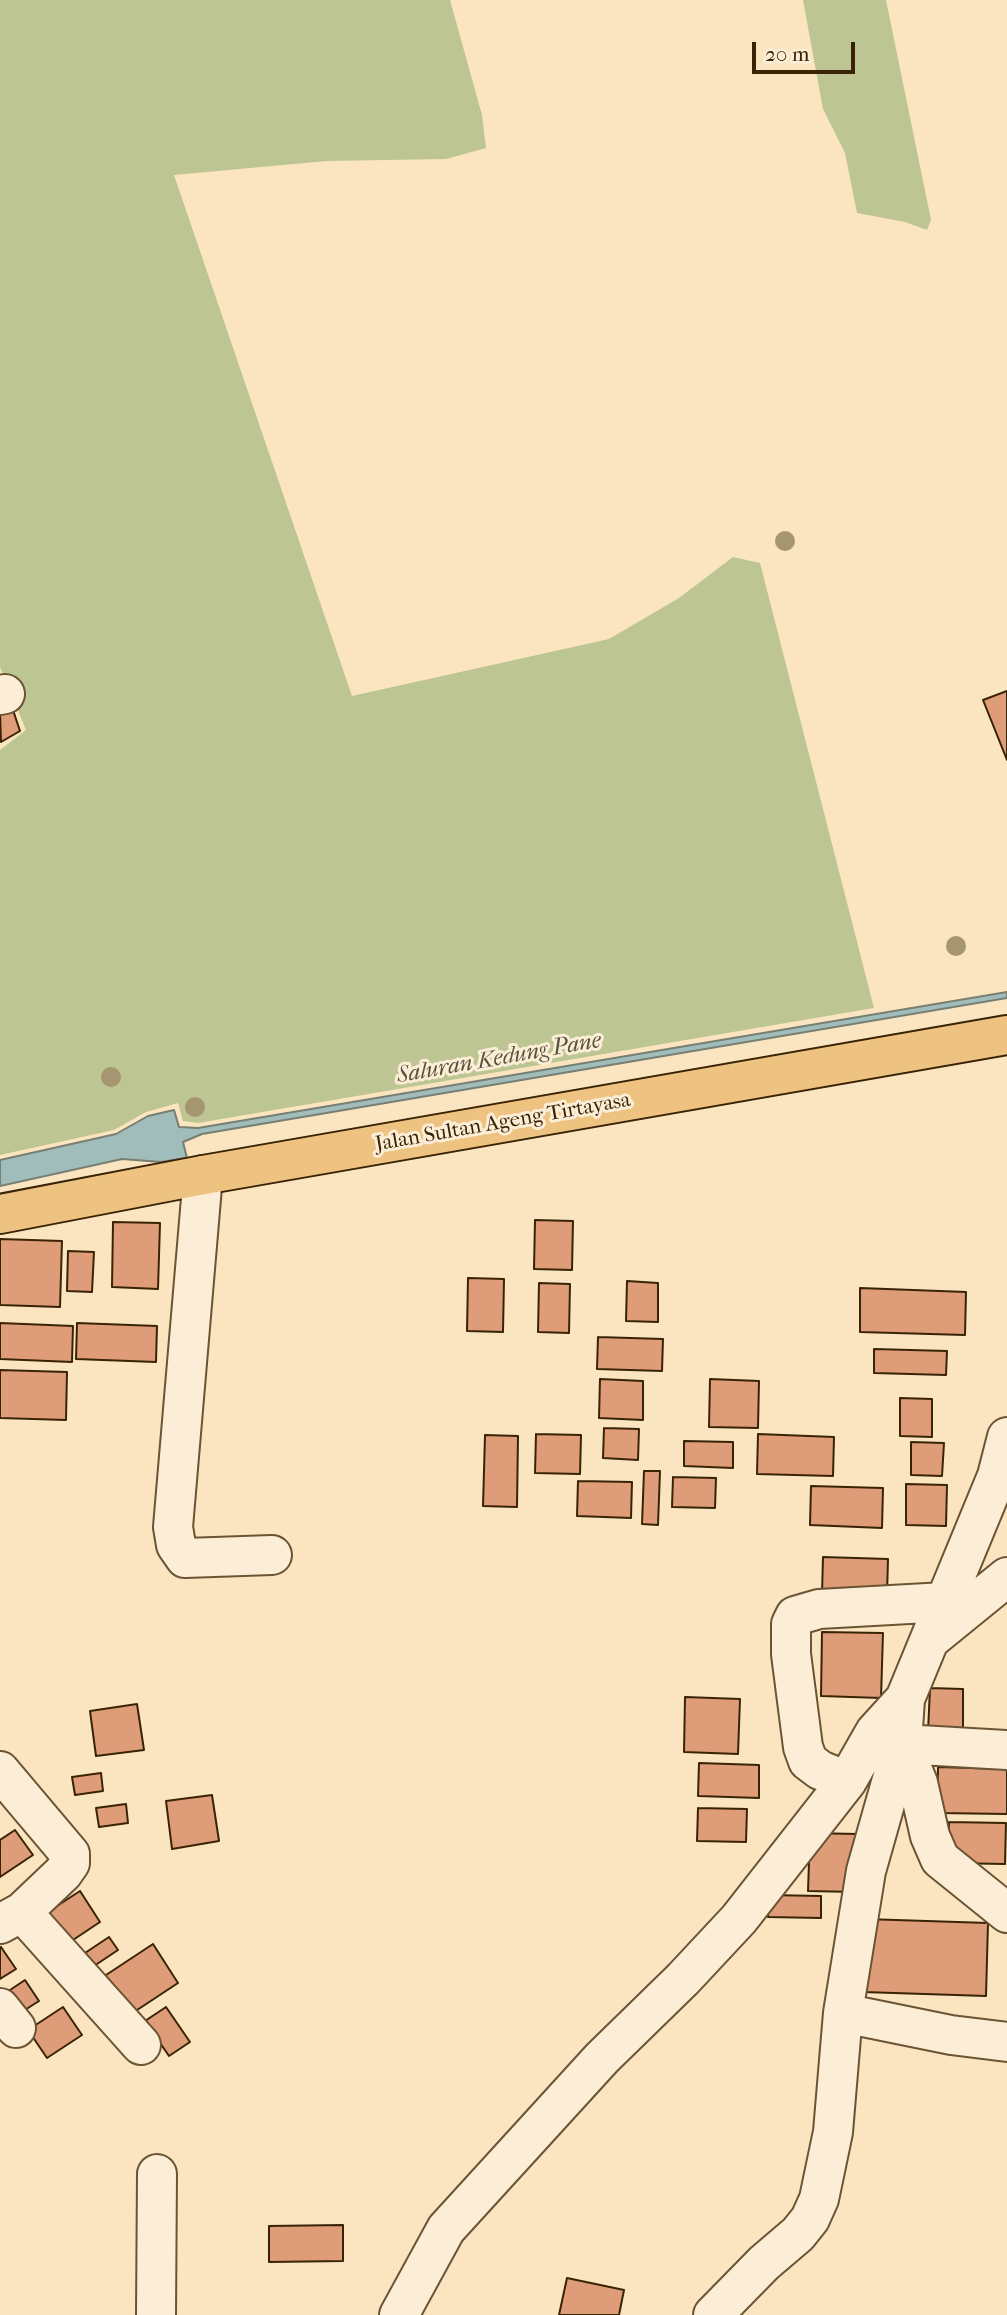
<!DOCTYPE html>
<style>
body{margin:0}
#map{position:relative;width:1007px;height:2315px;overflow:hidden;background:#fbe5c0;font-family:"IM FELL French Canon",serif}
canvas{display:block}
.scale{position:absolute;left:752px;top:42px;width:103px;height:32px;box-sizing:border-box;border:4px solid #392305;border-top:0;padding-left:9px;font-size:21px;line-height:24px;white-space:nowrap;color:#392305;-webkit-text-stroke:5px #fceed6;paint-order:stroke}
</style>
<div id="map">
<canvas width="1007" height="2315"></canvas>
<div class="scale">20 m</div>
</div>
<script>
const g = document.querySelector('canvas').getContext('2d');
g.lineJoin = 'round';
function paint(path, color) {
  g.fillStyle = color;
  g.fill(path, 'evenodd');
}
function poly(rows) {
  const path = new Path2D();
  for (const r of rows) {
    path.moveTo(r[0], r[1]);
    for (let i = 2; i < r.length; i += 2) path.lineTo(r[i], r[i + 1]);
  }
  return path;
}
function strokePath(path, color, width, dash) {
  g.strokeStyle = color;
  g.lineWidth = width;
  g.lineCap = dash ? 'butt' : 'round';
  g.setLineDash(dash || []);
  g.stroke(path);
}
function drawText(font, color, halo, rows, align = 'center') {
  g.font = font + ' "IM FELL French Canon",serif';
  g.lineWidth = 6;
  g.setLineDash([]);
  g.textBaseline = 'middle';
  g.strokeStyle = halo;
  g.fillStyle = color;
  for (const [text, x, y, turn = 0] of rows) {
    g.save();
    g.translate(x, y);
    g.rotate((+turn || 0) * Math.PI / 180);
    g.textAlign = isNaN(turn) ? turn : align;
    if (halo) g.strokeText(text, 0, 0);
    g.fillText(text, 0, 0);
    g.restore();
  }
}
paint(poly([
 [0,0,450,0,482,115,486,148,446,159,327,161,174,175,352,696,609,639,679,598,733,557,760,563,874,1008,198,1123,183,1121,178,1103,146,1112,114,1130,0,1155,0,750,26,730,0,667],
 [803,0,886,0,931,220,927,230,905,222,857,213,845,153,823,109]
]), '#bdc593');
const water = poly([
 [1007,992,1007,998,202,1134,183,1142,187,1158,161,1162,122,1159,0,1186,0,1160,116,1134,148,1116,174,1110,179,1127,198,1128,1007,992]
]);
paint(water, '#a1bdbb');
strokePath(water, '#777f72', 2);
const building = poly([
 [1007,691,1007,760,983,700,1007,691],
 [12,707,20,731,1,742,0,713,12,707],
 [535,1220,573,1221,572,1270,534,1269,535,1220],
 [113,1222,160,1223,158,1289,112,1287,113,1222],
 [0,1239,62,1241,60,1307,0,1305,0,1239],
 [68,1251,94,1252,92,1292,67,1291,68,1251],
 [468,1278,504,1279,503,1332,467,1331,468,1278],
 [627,1281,658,1283,658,1322,626,1321,627,1281],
 [539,1283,570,1284,569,1333,538,1332,539,1283],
 [860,1288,966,1292,965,1335,860,1332,860,1288],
 [0,1323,73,1326,72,1362,0,1359,0,1323],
 [77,1323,157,1326,156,1362,76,1359,77,1323],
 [598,1337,663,1339,662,1371,597,1369,598,1337],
 [874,1349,947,1351,946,1375,874,1373,874,1349],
 [0,1370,67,1372,66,1420,0,1418,0,1370],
 [600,1379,643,1381,643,1420,599,1418,600,1379],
 [710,1379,759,1381,758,1428,709,1427,710,1379],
 [900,1398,932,1399,932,1437,900,1436,900,1398],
 [604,1428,639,1429,638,1460,603,1458,604,1428],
 [536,1434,581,1435,580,1474,535,1473,536,1434],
 [758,1434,834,1437,833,1476,757,1474,758,1434],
 [485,1435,518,1436,517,1507,483,1506,485,1435],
 [684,1441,733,1442,733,1468,684,1466,684,1441],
 [911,1442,944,1443,942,1476,911,1475,911,1442],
 [644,1471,660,1471,658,1525,642,1524,644,1471],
 [673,1477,716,1478,715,1508,672,1507,673,1477],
 [578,1481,632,1482,631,1518,577,1516,578,1481],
 [906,1484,947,1485,946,1526,906,1525,906,1484],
 [811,1486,883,1488,882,1528,810,1525,811,1486],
 [823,1557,888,1559,887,1595,822,1594,823,1557],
 [822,1632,883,1633,881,1698,821,1696,822,1632],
 [930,1688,963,1689,963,1733,928,1732,930,1688],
 [685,1697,740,1699,738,1754,684,1752,685,1697],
 [137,1704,144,1750,96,1756,90,1711,137,1704],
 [699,1763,759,1765,759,1798,698,1796,699,1763],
 [938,1767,1007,1769,1007,1814,937,1813,938,1767],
 [101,1773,103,1791,75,1795,72,1777,101,1773],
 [212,1795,219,1841,172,1849,166,1801,212,1795],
 [126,1804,128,1823,99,1827,96,1808,126,1804],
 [698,1808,747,1809,746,1842,697,1841,698,1808],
 [949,1822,1006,1823,1005,1864,948,1863,949,1822],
 [15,1830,33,1855,0,1877,0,1840,15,1830],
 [810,1833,857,1834,855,1892,808,1891,810,1833],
 [80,1891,100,1922,61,1948,40,1917,80,1891],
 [769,1895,821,1896,821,1918,768,1917,769,1895],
 [865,1919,988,1923,986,1996,863,1992,865,1919],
 [109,1937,118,1950,85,1972,76,1959,109,1937],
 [153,1944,178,1983,128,2016,103,1977,153,1944],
 [1,1947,16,1969,0,1979,0,1948,1,1947],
 [25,1980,39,2001,17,2015,4,1994,25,1980],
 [63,2007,82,2035,47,2058,28,2030,63,2007],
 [166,2007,190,2042,169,2056,145,2021,166,2007],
 [343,2225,343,2261,269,2262,269,2226,343,2225],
 [567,2278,624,2290,619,2315,559,2315,567,2278]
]);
paint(building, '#df9c78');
strokePath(building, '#392305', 2);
const minor = poly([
 [0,695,5,694],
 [203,1175,173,1527,176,1545,185,1558,272,1555],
 [932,1638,1007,1577],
 [1007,1750,902,1744,918,1783,930,1836,940,1859,1007,1913],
 [0,1771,70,1854,70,1863,63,1873,22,1912],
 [847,1781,820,1770,808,1761,803,1747,791,1654,791,1624,795,1616,819,1609,945,1602],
 [0,1924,22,1912,141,2045],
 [0,2008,16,2028],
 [843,2013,951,2035,1007,2042],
 [156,2315,157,2174],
 [399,2315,446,2229,602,2058,683,1979,739,1919,847,1781,875,1732,905,1699],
 [713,2315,764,2263,798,2234,810,2219,819,2199,833,2132,843,2013,866,1871,902,1744,905,1699,997,1476,1007,1437]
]);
const major = poly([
 [0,1214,203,1175,1007,1035]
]);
strokePath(minor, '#6a5434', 42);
strokePath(major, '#392305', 42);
strokePath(minor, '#fceed6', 38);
strokePath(major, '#eec280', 38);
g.fillStyle = '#a69571';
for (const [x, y] of [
 [785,541],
 [956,946],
 [111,1077],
 [195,1107]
]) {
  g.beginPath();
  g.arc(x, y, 10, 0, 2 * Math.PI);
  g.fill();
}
drawText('21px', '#392305', '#fceed6', [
 ["Jalan Sultan Ageng Tirtayasa",503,1123,-10]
]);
drawText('italic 23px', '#58513c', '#fceed6', [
 ["Saluran Kedung Pane",499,1059,-10]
]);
</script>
